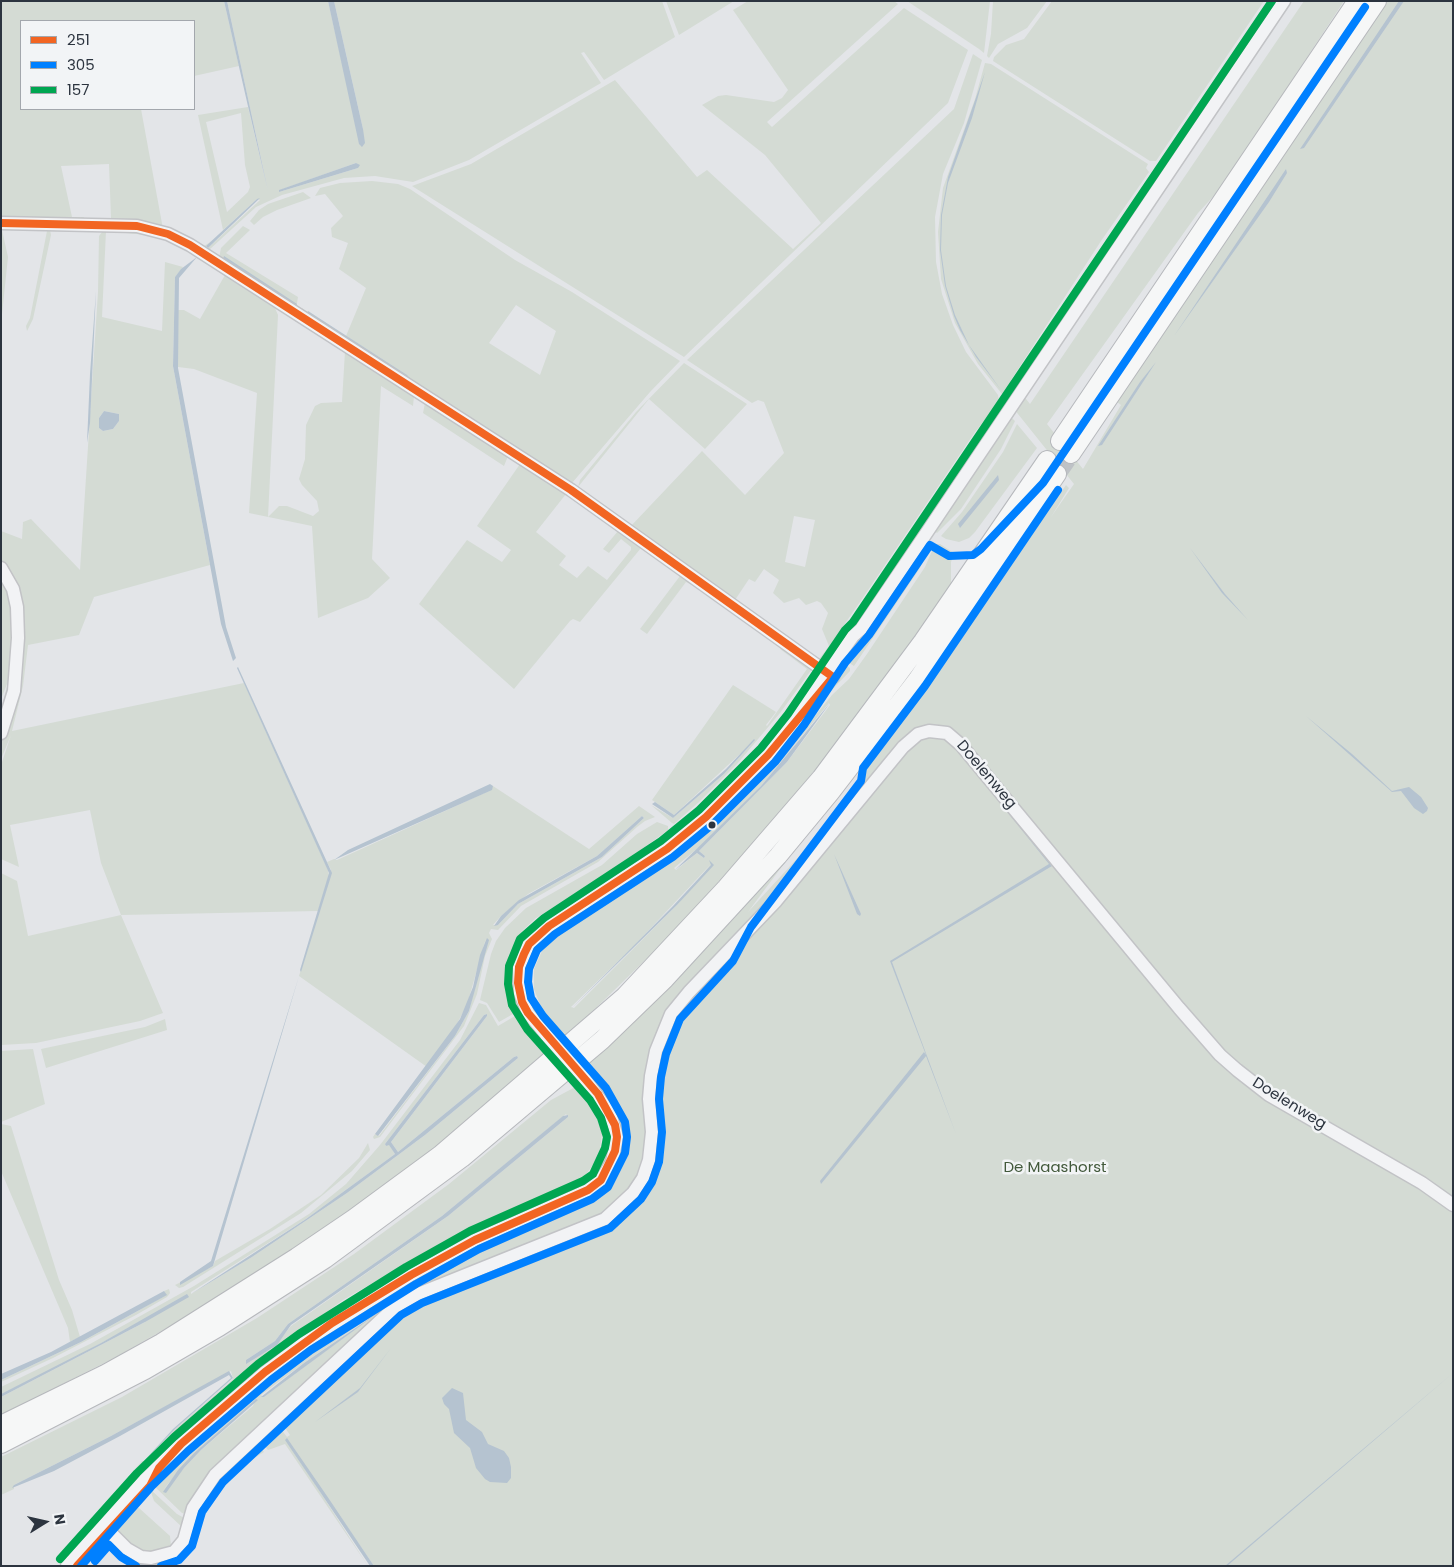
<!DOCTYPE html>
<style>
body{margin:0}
#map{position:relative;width:1454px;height:1567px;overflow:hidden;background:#e3e5e8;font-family:Poppins,sans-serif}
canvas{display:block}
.frame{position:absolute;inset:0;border:2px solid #2c343f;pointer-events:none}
.legend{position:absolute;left:20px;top:20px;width:175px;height:90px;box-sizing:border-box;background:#f2f4f6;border:1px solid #a3a7ad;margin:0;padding:6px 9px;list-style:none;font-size:15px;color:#2c343f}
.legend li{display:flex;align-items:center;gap:10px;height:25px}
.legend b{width:25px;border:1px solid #a3a7ad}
.north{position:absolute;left:20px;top:1497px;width:50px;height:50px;-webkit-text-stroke:4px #f2f4f6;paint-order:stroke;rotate:80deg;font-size:14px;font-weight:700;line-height:20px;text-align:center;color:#2c343f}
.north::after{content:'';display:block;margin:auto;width:18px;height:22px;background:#2c343f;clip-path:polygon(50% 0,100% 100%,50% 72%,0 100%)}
</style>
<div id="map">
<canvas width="1454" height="1567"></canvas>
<div class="frame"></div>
<ul class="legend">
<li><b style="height:6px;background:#f26522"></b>251</li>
<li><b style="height:6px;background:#0080ff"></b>305</li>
<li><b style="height:6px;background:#00a651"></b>157</li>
</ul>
<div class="north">N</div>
</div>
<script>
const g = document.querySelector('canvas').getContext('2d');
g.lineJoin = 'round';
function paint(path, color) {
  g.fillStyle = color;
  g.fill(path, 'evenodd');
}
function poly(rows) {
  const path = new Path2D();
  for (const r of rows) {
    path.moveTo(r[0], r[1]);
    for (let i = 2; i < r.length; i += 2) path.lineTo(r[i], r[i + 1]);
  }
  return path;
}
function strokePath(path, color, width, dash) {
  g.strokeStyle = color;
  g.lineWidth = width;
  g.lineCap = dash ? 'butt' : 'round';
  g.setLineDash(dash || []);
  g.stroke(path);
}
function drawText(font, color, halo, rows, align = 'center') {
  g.font = font + ' Poppins,sans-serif';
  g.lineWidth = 5;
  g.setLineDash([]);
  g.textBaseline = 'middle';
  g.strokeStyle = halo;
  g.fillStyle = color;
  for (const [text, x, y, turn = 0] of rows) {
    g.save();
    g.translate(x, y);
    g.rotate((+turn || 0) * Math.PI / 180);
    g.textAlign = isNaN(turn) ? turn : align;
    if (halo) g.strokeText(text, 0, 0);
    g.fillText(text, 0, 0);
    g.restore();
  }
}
paint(poly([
 [1,1,224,1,239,66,194,76,194,21,21,21,21,109,141,109,163,229,90,219,111,218,109,164,61,166,72,217,84,217,84,221,1,220],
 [227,1,328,1,361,146,363,129,334,1,662,1,675,37,604,80,584,52,581,53,601,83,469,160,413,182,375,176,344,178,282,195,256,207,209,250,171,232,171,228,204,246,212,241,206,246,208,248,260,200,257,199,223,230,198,115,248,107,268,191],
 [241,113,245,165,250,187,248,192,227,212,206,122],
 [356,163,358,168,279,192,280,190],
 [666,1,734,1,679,35],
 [748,1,894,1,898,4,767,122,772,127,904,8,968,50,948,103,684,357,412,186,471,164,615,80,697,177,707,170,793,249,821,223,765,155,702,105,718,96,726,95,774,102,782,98,788,90,733,10],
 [907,1,990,1,984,53,979,49],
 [993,1,1047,1,1027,28,998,44,989,58,987,56,991,34],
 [1052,1,1264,1,1156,161,1150,161,993,61,994,57,1006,45,1024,39],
 [1304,1,1344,1,1222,187,1198,213,1047,424,1083,469,1121,405,1117,402,1388,1,1453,1,1453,1566,374,1566,286,1439,368,1566,285,1444,268,1450,261,1442,262,1437,278,1425,287,1437,290,1435,275,1413,186,1514,182,1513,153,1485,179,1453,270,1374,323,1335,391,1292,487,1240,592,1194,621,1130,615,1110,590,1075,594,1068,589,1062,702,953,786,861,748,912,803,852,938,673,1066,485,1069,488,1051,517,1074,484,978,364,955,323,941,279,938,232,943,188,975,99,985,63,991,64,1148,164,1146,168,1149,172,1101,241,1011,380,1030,404],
 [378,1312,264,1397,261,1395,304,1363],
 [256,1399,253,1406,201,1450,163,1490,194,1453],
 [973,54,982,60,964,123,943,174,935,217,936,262,942,294,953,325,966,352,998,395,999,402,975,432,862,599,819,661,812,659,814,656,819,659,829,646,822,629,828,613,821,603,817,601,806,605,799,598,784,603,773,593,779,580,764,569,755,582,749,579,733,603,631,526,702,451,745,495,784,453,764,402,758,400,752,403,687,360,954,109],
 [794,516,815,520,805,567,785,562],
 [372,181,398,184,410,189,515,260,572,292,680,361,650,392,572,483,301,313,302,308,307,312,407,375,346,336,366,288,339,269,348,243,332,237,331,228,343,216,325,194,315,196,320,188,340,183],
 [516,305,556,331,540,375,489,343],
 [303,192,311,198,277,210,263,217,254,225,250,221,259,210,268,204],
 [1,226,33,230,2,230,8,257,1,324],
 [243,226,250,230,226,253,298,297,296,309,219,258,221,248],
 [106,227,136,229,150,233,146,235,106,231,102,317,162,331,165,262,183,267,175,277,173,366,210,565,94,597,79,635,28,645,23,686,12,731,244,683,328,870,329,876,318,911,121,915,163,1013,140,1021,36,1043,1,1045,1,873,17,881,28,936,121,915,101,863,90,810,10,825,19,867,1,859,1,765,11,735,1,759,1,741,17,688,21,646,19,602,13,582,1,563,1,531,22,539,23,522,31,519,80,570,98,292,99,236],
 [104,411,119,414,119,421,113,429,103,431,99,428,99,418],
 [42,230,50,230,51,235,33,319,27,331,26,326,30,318,47,231],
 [229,273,228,277,275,308,278,315,268,517,279,506,287,506,313,516,319,511,317,501,302,485,299,479,305,459,306,425,315,406,321,403,342,402,345,351,414,396,413,406,381,386,372,559,390,578,368,598,318,618,312,526,249,513,257,393,194,369,178,367,178,310,184,310,200,319,225,275],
 [684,363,747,404,705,449,649,399,578,487,580,480,636,412],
 [425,403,508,456,504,466,423,413],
 [1002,405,1005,408,836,655,832,652,977,438],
 [1010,416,1015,421,1001,449,961,509,937,533,933,530],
 [1017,424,1037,448,975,532,969,538,959,542,946,539,941,536,962,512,1003,452],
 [520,464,566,494,536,532,566,556,559,565,577,578,588,566,607,580,631,550,631,547,621,539,609,553,603,549,618,531,695,582,692,585,686,582,647,634,640,629,680,576,641,548,580,622,573,619,570,621,514,689,419,604,467,540,502,562,511,550,477,526],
 [931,544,920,568,854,666,846,661,925,545],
 [935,544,940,544,954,553,951,562,951,585,878,688,820,764,735,866,672,934,564,1039,545,1017,534,989,534,969,542,951,562,932,653,874,681,853,756,785,786,752,832,695,849,679,867,654,925,567],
 [829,703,830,705,787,762,699,851,705,856,704,858,697,853,676,870,674,868,711,837,761,786],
 [711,864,677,905,574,1008,571,1007,633,947],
 [1,572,10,589,15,667,1,726,1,709,9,679,1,699],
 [783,645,812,669,780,713,737,764,699,802,674,824,672,823,651,805,673,818,724,774,755,740,674,815,652,800,733,685,776,712,766,725,767,726,807,669,780,649],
 [844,664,850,668,850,671,828,694,825,692],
 [808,684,813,688,789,721,763,752,743,767],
 [823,695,825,698,774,760,715,821],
 [493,786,589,849,639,806,655,817,645,821,637,827,598,862,521,906,498,930,491,929,489,933,492,939,485,956,477,994,464,1026,380,1137,374,1139,373,1137,375,1134,379,1136,455,1036,469,1011,486,938,467,1005,452,1033,427,1067,299,976,331,870,327,862,334,859,337,860,412,826,491,790],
 [642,816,644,818,602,857,518,904,498,925,493,925,501,916,528,894,597,856],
 [723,786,725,788,697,817,685,828,679,827],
 [657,822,668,826,668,830,609,873,536,918,522,931,509,954,506,972,507,997,513,1014,499,1022,487,1003,480,1000,491,954,496,941,505,928,526,908,602,865,637,834],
 [672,832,673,838,541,925,528,937,514,968,513,976,514,986,535,1032,521,1016,511,993,511,964,523,938,543,919,611,878],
 [689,841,690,842,655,869,557,932,541,948,533,961,529,983,532,997,544,1023,535,1012,525,986,527,962,536,946,558,925],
 [479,1003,486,1005,498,1026,515,1016,548,1053,450,1136,366,1200,212,1302,116,1357,1,1415,1,1397,145,1322,141,1321,54,1369,1,1394,1,1387,90,1344,194,1286,309,1214,346,1184,380,1145,460,1040],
 [487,1014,487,1016,391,1142,398,1152,514,1057,517,1056,518,1058,425,1135,347,1193,252,1257,191,1294,191,1292,306,1219,395,1154,389,1144,386,1146,385,1144,484,1015],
 [165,1019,167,1030,46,1068,41,1049,145,1027],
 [33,1049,45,1104,1,1122,1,1051],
 [577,1086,596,1114,602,1133,599,1157,584,1177,449,1239,343,1300,261,1359,223,1389,175,1432,131,1480,128,1477,142,1461,145,1461,175,1429,233,1379,231,1371,111,1436,14,1485,14,1489,1,1495,1,1457,122,1397,257,1318,354,1254,449,1184,551,1100],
 [566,1114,568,1117,448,1216,291,1326,272,1349,246,1360,275,1341,288,1324,442,1216],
 [597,1105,602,1108,611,1134,609,1154,598,1174,589,1183,382,1287,156,1460,177,1437,226,1393,293,1341,346,1305,450,1244,588,1180,601,1163,608,1143,605,1122],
 [1,1124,11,1126,59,1280,72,1310,80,1337,70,1342,68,1328,1,1171],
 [368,1143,370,1150,352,1171,301,1213,183,1287,179,1288,175,1285,213,1266,215,1261,270,1229,321,1195,359,1158],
 [169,1289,170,1293,167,1297,136,1315,53,1358,1,1382,1,1380,81,1342,134,1313,166,1295,164,1291],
 [253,1444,258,1445,264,1452,244,1464,214,1496,203,1520,198,1539,192,1547,188,1541,194,1520,212,1484],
 [259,1451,260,1453,244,1461,212,1493,202,1512,194,1543,191,1543,209,1494,214,1486,234,1466],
 [150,1489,177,1514,186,1519,182,1527,154,1501],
 [139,1508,170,1536,171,1546,146,1553,126,1542,117,1531,117,1524,132,1509],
 [113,1544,130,1555,187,1550,190,1551,172,1566,168,1566,186,1555,156,1566,134,1561,114,1545,110,1549,114,1549,135,1566,133,1566,107,1549]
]), '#d4dbd4');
paint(poly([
 [224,1,227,1,268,191,247,102],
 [328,1,334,1,363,129,365,143,362,147,359,144],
 [1399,1,1404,1,1304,148,1300,149],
 [985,72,972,118,948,183,942,215,941,250,946,286,955,315,969,345,1001,390,976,357,960,330,954,316,945,286,940,250,941,215,948,177],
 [356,163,360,165,358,168,279,192,279,190],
 [1286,169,1287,173,1269,202,1174,336],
 [260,198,208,248,206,246,257,199],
 [224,256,297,304,296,306,223,259],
 [197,257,179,278,178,368,226,627,236,658,233,661,221,624,173,366,175,277,181,269],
 [96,291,90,423,87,443,90,374],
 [308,311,407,375,411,380,307,313],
 [1156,362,1102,445,1098,446,1140,382],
 [104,411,119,414,119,421,113,429,103,431,99,428,99,418],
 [998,475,999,480,960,528,958,524],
 [1190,548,1225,594,1248,620,1222,593],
 [238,667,332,873,301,972,300,970,329,873,237,668],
 [830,703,787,762,699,851,705,856,704,858,697,853,675,870,761,786],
 [1306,716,1352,754,1392,791,1409,787,1421,797,1428,808,1427,811,1423,814,1414,808,1401,791,1392,792],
 [754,739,755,740,724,774,673,818,652,804,655,802,674,815,726,769],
 [490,784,493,786,492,790,334,860,348,850],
 [992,793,1052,866,892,962,956,1134,926,1056,821,1184,820,1181,924,1052,926,1055,890,961,1049,864],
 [642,816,644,818,602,857,518,904,498,925,494,926,501,916,519,900,597,856],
 [834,854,861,914,860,916,857,914],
 [709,860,714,865,677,905,572,1008,673,906,711,865],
 [487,938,489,940,469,1011,455,1036,378,1136,375,1134,460,1019,473,987,480,955],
 [716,974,685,1009,667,1045,660,1075,662,1146,652,1182,641,1200,639,1196,653,1172,659,1144,658,1085,665,1045,677,1020,691,998],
 [299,976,213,1266,180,1285,180,1282,211,1261],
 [487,1014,487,1016,391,1142,398,1152,514,1057,517,1056,518,1058,425,1135,347,1193,252,1257,191,1294,306,1219,395,1154,389,1145,386,1146,385,1144,484,1015],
 [568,1115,568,1117,448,1216,291,1325,277,1345,246,1364,246,1360,275,1341,288,1324,442,1216,563,1116],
 [164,1291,167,1295,134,1313,81,1342,1,1380,1,1374,51,1352],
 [187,1294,189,1297,145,1322,1,1397,1,1394,101,1343],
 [379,1312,264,1397,261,1397,304,1363],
 [391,1348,358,1392,315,1422,360,1388],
 [229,1371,233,1378,175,1429,143,1462,173,1429,231,1378,229,1375,120,1436,54,1471,12,1488,14,1485,111,1436],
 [1453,1373,1227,1566,1225,1566,1298,1504],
 [452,1388,463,1393,466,1420,482,1432,488,1444,504,1451,509,1458,511,1467,511,1478,507,1483,490,1482,485,1479,476,1468,470,1448,454,1433,449,1409,444,1404,442,1398],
 [256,1399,258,1400,201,1450,184,1468,166,1493,163,1492,178,1470,194,1453],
 [287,1438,327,1496,374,1566,370,1566,285,1440],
 [260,1450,260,1453,244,1461,212,1493,202,1512,194,1543,191,1543,199,1512,214,1486,245,1457],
 [112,1545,134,1561,150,1565,167,1563,184,1552,186,1554,168,1566,135,1566,113,1548,110,1549]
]), '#b5c3d0');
strokePath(poly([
 [1057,474,1071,454]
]), '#bec2c6', 18, [18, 9]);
const minor = poly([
 [1,223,137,226,168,234,190,245,571,490,833,677],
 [1,568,13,589,17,607,18,638,14,691,1,733],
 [547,1036,528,1013,520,993,519,967,529,944,549,926,667,849,706,817,768,755,796,720,816,688,853,636,861,629,927,532,1284,1],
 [104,1526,127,1549,141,1557,151,1558,174,1552,184,1540,193,1508,215,1475,395,1307,418,1294,605,1219,633,1193,643,1178,649,1160,652,1132,649,1099,651,1076,656,1051,671,1014,689,992,776,901,903,747,918,734,929,731,947,733,961,745,1179,1008,1220,1055,1237,1070,1269,1095,1422,1183,1453,1205],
 [67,1566,144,1480,181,1444,265,1372,305,1342,411,1275,475,1240,588,1190,601,1180,612,1162,617,1137,610,1113,585,1079]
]);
const highway = poly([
 [1060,441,1357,1],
 [1071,454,1377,1],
 [1,1425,105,1374,161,1343,297,1257,353,1219,440,1155,625,996,726,888,821,778,923,641,1047,460],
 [1,1444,145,1370,219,1327,325,1259,462,1158,602,1040,665,979,778,856,830,793,917,680,1057,474]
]);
strokePath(minor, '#c2c3c6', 15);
strokePath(highway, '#b6b8bc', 20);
strokePath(minor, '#f2f3f5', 12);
strokePath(highway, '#f6f7f7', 18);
const minorBridge = poly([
 [547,1036,585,1079]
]);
strokePath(minorBridge, '#c2c3c6', 15, []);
strokePath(minorBridge, '#f2f3f5', 12);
strokePath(poly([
 [1,223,137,226,168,234,190,245,571,490,833,677,768,755,706,817,667,849,549,926,529,944,524,954,519,967,518,983,522,1002,528,1013,598,1094,615,1125,617,1137,615,1151,601,1180,588,1190,475,1240,411,1275,332,1323,265,1372,181,1444,159,1468,150,1486,77,1566]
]), '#f26522', 8);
strokePath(poly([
 [95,1561,109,1545,121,1557,136,1566],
 [81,1566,151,1487,188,1451,271,1380,311,1350,416,1284,479,1249,592,1199,608,1187,625,1153,627,1137,625,1122,606,1088,543,1016,531,998,528,982,529,969,537,950,555,934,673,857,713,824,775,762,804,725,845,663,869,635,930,545,949,556,973,555,981,549,1043,483,1365,7],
 [161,1566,179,1560,192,1546,202,1512,223,1482,401,1315,422,1303,610,1228,641,1199,652,1182,659,1162,662,1132,659,1099,661,1077,666,1054,680,1019,733,961,751,927,861,781,863,768,925,686,1058,490]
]), '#0080ff', 8);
strokePath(poly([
 [60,1559,137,1473,174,1437,258,1364,299,1334,406,1267,470,1231,583,1181,593,1174,605,1148,607,1137,601,1118,590,1100,527,1029,512,1005,508,984,509,966,520,939,544,918,661,841,699,810,761,748,788,714,845,630,853,622,1272,1]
]), '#00a651', 8);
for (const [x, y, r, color] of [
 [712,825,4.5,"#2c343f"]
]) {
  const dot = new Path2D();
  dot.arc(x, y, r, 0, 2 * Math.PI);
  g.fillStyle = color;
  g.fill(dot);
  strokePath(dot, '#f2f4f6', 2);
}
drawText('15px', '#2c343f', '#f2f4f6', [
 ["Doelenweg",986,775,50],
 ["Doelenweg",1289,1104,32]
]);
drawText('15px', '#42593b', '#f2f4f6', [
 ["De Maashorst",1055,1168]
]);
</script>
